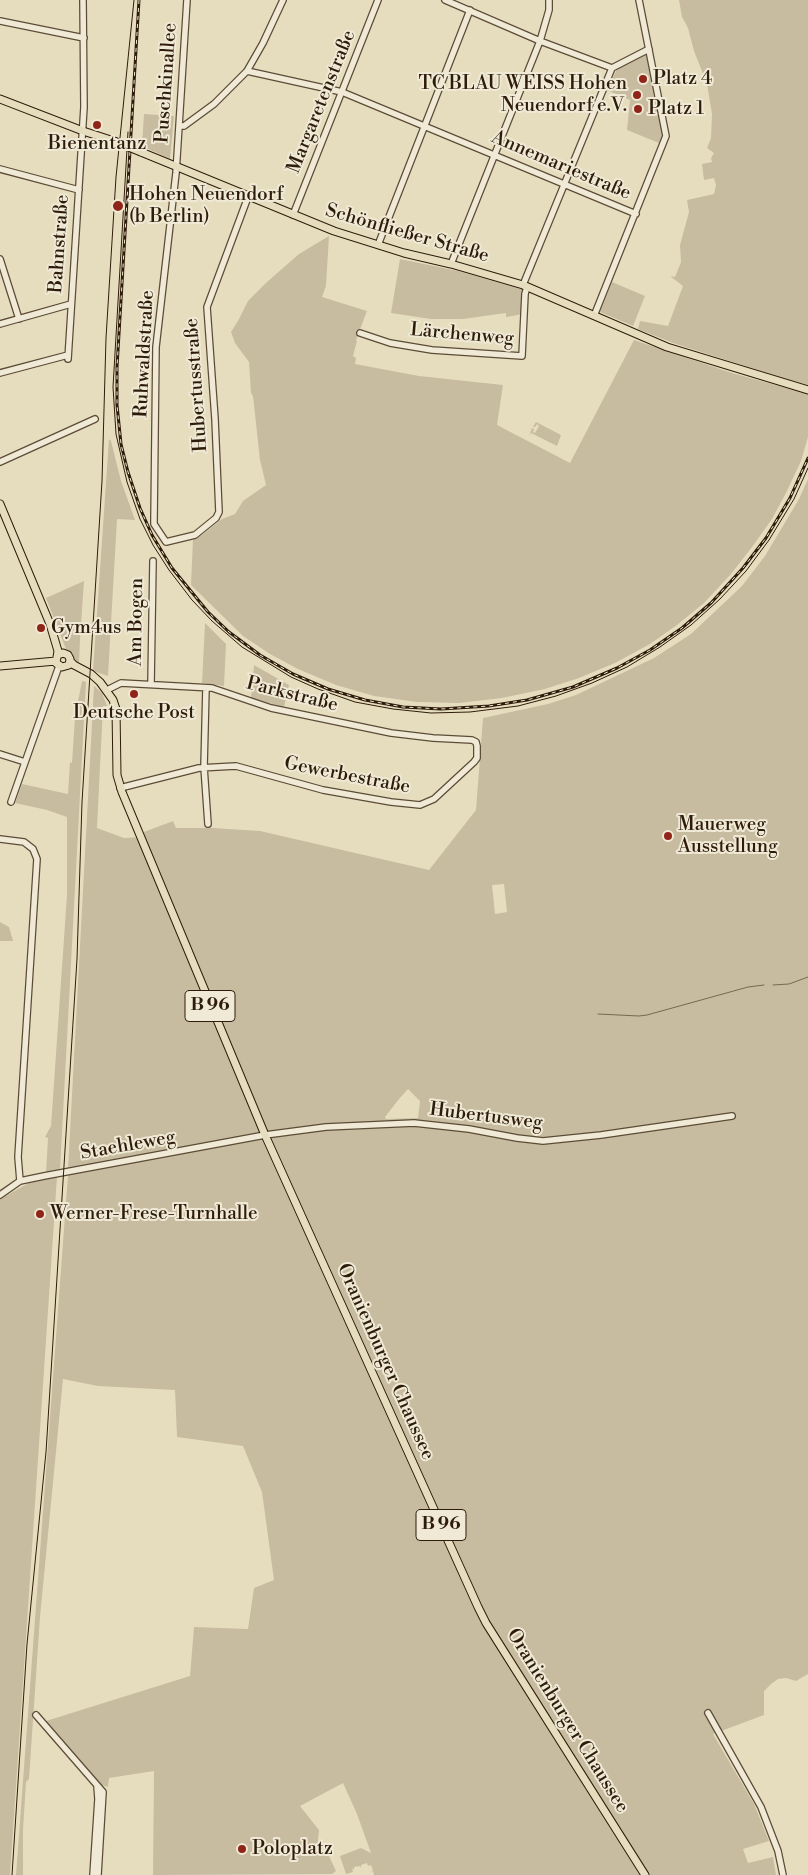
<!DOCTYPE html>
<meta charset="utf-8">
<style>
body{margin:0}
canvas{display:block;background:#e6ddbf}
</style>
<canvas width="808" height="1875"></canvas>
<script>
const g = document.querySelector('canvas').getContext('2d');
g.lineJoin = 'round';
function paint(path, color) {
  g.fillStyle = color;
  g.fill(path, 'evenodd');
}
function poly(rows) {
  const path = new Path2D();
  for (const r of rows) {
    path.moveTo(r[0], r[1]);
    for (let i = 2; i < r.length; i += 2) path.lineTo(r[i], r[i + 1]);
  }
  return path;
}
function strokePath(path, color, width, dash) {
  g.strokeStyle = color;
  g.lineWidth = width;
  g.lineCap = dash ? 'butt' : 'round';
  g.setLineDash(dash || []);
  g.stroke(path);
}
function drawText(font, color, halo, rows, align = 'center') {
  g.font = font + ' "Libre Bodoni",serif';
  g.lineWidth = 4;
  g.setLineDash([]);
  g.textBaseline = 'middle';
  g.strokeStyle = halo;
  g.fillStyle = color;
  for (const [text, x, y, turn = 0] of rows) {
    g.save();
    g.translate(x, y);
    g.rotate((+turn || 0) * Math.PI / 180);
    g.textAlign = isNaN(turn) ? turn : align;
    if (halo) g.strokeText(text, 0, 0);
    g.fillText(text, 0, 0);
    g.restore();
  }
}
paint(poly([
 [679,0,808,0,808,386,673,343,638,329,640,321,668,326,683,286,670,276,675,277,681,262,680,245,689,212,687,200,714,194,716,185,714,178,704,180,702,164,712,162,711,158,714,153,707,148,711,138,712,114,707,84,694,51,688,28,682,17],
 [646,54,663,134,659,143,627,130,630,100,607,90,618,67],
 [144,114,174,116,170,159,142,146],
 [329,236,326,286,322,297,367,311,356,340,357,341,353,356,356,358,355,364,419,376,503,385,497,425,570,463,634,340,732,373,808,394,808,437,801,461,787,491,772,519,752,547,731,574,704,603,677,625,650,644,615,663,579,678,545,689,502,698,459,703,417,702,374,696,336,685,298,669,270,654,243,636,191,585,193,539,202,535,222,519,235,514,243,501,266,485,260,460,253,396,251,393,249,362,235,343,231,332,239,319,248,301,267,282,299,254],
 [400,259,458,271,524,290,523,314,506,317,506,313,463,319,431,319,391,313],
 [612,282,645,296,633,326,600,312],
 [536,422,561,435,557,446,531,433,529,436,532,428,534,429,533,432,535,433,539,426,537,424,535,427,533,427],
 [109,439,111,441,121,481,135,520,117,519,108,676,93,671],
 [808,479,808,1674,796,1681,786,1678,778,1679,771,1684,764,1691,764,1715,713,1734,754,1804,769,1841,743,1849,748,1863,773,1857,776,1875,374,1875,373,1871,370,1872,373,1870,371,1865,368,1866,367,1863,361,1865,361,1868,360,1866,354,1867,354,1870,352,1868,353,1872,346,1874,340,1856,361,1848,371,1853,357,1814,343,1783,300,1806,319,1830,318,1840,328,1848,329,1856,336,1871,332,1874,153,1875,154,1771,109,1778,108,1787,98,1784,46,1721,190,1676,194,1627,248,1629,254,1588,274,1580,262,1492,243,1446,177,1437,175,1390,98,1386,63,1379,40,1617,29,1779,26,1782,23,1830,23,1875,16,1875,68,1175,79,1173,79,1167,68,1169,94,686,102,693,107,706,103,706,97,828,124,838,145,837,144,832,173,821,176,828,213,828,260,831,429,870,476,810,483,718,548,704,576,695,654,658,691,634,742,586,765,556,799,499],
 [504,884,507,912,495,914,492,885],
 [408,1089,420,1101,418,1118,386,1119,385,1117,399,1099],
 [84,581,80,639,79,663,75,661,72,652,66,649,46,598],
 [205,623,226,644,224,686,202,683],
 [254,665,289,685,284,707,251,698],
 [82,681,86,682,60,1170,46,1173,48,1138,45,1137,51,1126,67,895,67,817,47,810,15,803,22,784,68,794,70,762,72,763,75,717],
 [0,922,9,927,13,941,0,941],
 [57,1177,10,1875,0,1875,0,1199,29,1183]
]), '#c7bca0');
strokePath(poly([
 [773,985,789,984,808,977],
 [598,1014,639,1016,647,1015,748,987,764,985]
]), '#776851', 1);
const minor = poly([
 [187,0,176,173,156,347,154,520,154,524,166,542,195,535,216,518,219,512,215,419,207,307,248,197],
 [445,0,540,41,612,68,649,49],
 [0,21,84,38],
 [247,71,342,92,636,214],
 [179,126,184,126,214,104,247,71,263,43,283,0],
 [0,169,79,190],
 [293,215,378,0],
 [378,245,470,10],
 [0,259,19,319],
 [451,264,540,41,549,10,549,0],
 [523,285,612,68],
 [594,316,666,136,639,0],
 [0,324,71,304],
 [360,333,390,343,432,350,522,356,525,294,527,287],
 [68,359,84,107,83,0],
 [0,373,68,355],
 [0,462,95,419],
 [151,684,153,561],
 [206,688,204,767,208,824],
 [107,690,121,683,212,688,271,708,391,733,433,738,472,740,476,742,477,746,477,758,474,762,434,799,420,805,391,802,323,790,236,766,199,768,120,788],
 [0,754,25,762],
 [11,802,59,666],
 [0,839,24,842,33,849,37,859,18,1157,20,1181],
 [0,1195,20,1181,44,1176,265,1135,326,1127,414,1123,469,1129,517,1138,543,1141,601,1135,732,1116],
 [708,1713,761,1807,778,1851,783,1875],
 [36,1715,103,1792,98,1875],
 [93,1875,98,1799,97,1786]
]);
const major = poly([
 [0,99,83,131,114,141],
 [141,152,334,231,404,253,451,264,523,285,667,347,808,390],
 [0,504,50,624,58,651,56,663,62,667,69,665,70,659,68,655,63,653,58,655],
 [70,661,74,665,91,674,100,682,113,700,116,709,117,775,122,792,265,1135,478,1607,486,1623,645,1875],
 [0,666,56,661]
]);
strokePath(minor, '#5c4c37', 8);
strokePath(major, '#2e1c0a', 9);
strokePath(minor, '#efe9d5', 5.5);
strokePath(major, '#e6ddbf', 7);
strokePath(poly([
 [128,132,113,387,116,434,127,482,140,519,153,545,169,570,192,600,212,621,242,647,291,677,318,689,355,702,393,709,431,713,470,712,518,706,556,696,592,683,627,667,660,647,691,625,720,599,746,571,769,540,794,499,808,468],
 [12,1875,27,1644,46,1452,77,959,82,802,102,481,106,338,116,177,134,0]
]), '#2e1c0a', 1);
const rail = poly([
 [139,0,117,367,117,405,121,444,128,472,140,508,152,535,172,568,208,612,229,632,260,655,293,674,328,689,365,700,403,707,441,709,489,706,527,700,573,687,617,668,650,650,682,628,711,603,743,568,766,538,790,498,808,458]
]);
strokePath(rail, '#2e1c0a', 3);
strokePath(rail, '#efe9d5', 1, [4]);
const majorBridge = poly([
 [114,141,141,152]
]);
strokePath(majorBridge, '#2e1c0a', 9, []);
strokePath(majorBridge, '#e6ddbf', 7);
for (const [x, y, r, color] of [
 [643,79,5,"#8f2418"],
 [637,95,5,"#8f2418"],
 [638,109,5,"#8f2418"],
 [97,125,5,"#8f2418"],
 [118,206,6,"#8f2418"],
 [41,628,5,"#8f2418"],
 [134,694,5,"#8f2418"],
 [668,836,5,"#8f2418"],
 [40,1214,5,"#8f2418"],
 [242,1849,5,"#8f2418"]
]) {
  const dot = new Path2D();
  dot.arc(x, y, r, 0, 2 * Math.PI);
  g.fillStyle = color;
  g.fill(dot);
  strokePath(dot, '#efe9d5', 2);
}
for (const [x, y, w] of [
 [210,1006,50],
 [441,1525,50]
]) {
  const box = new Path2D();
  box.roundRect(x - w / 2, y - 15.5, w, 31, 4);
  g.fillStyle = '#efe9d5';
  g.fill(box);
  strokePath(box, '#2e1c0a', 1);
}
drawText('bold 18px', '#2e1c0a', null, [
 ["B 96",210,1006],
 ["B 96",441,1525]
]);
drawText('19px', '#2e1c0a', '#efe9d5', [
 ["Platz 4",653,79],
 ["TC BLAU WEISS Hohen",627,84,"right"],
 ["Neuendorf e.V.",627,106,"right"],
 ["Platz 1",648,109],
 ["Bienentanz",97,144,"center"],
 ["Hohen Neuendorf",129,195],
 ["(b Berlin)",129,217],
 ["Gym4us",51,628],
 ["Deutsche Post",134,713,"center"],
 ["Mauerweg",678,825],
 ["Ausstellung",678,847],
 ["Werner-Frese-Turnhalle",50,1214],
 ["Poloplatz",252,1849]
], 'left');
drawText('19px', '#2e1c0a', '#efe9d5', [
 ["Puschkinallee",167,83,-86],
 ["Margaretenstraße",322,102,-68],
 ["Annemariestraße",561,166,23],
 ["Schönfließer Straße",407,234,16],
 ["Bahnstraße",60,244,-86],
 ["Lärchenweg",462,335,5],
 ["Ruhwaldstraße",145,354,-87],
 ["Hubertusstraße",197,385,-94],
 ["Am Bogen",137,622,-89],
 ["Parkstraße",292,695,14],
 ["Gewerbestraße",347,776,11],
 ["Hubertusweg",486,1117,7],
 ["Staehleweg",128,1146,-10],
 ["Oranienburger Chaussee",385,1362,66],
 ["Oranienburger Chaussee",567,1721,58]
]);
</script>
